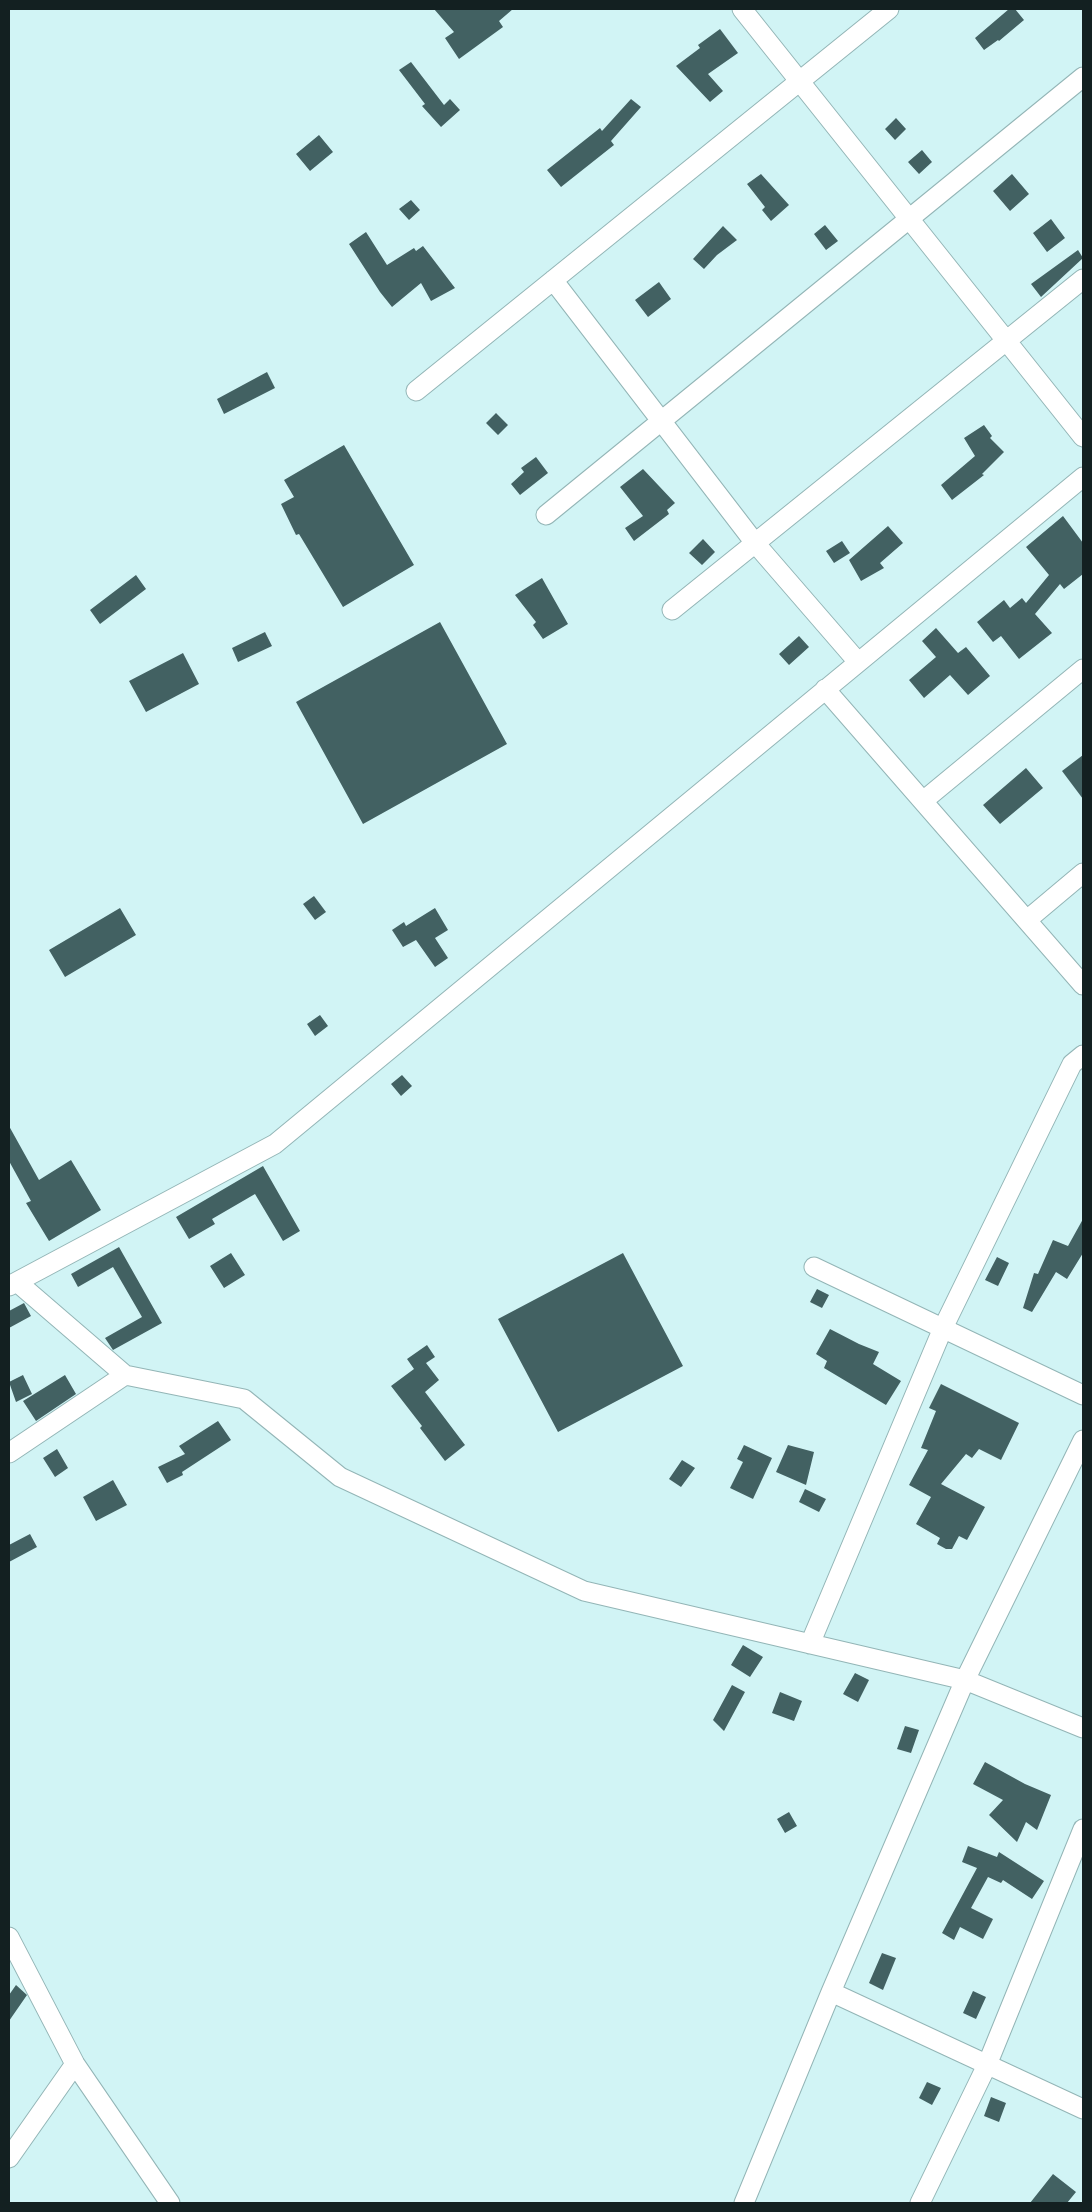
<!DOCTYPE html>
<style>
body{margin:0}
#map{position:relative;width:1092px;height:2212px;overflow:hidden;background:#d1f4f5;font-family:"Space Grotesk",sans-serif}
canvas{display:block}
.frame{position:absolute;inset:0;border:10px solid #132021;pointer-events:none}
</style>
<div id="map">
<canvas width="1092" height="2212"></canvas>
<div class="frame"></div>
</div>
<script>
const g = document.querySelector('canvas').getContext('2d');
g.lineJoin = 'round';
function paint(path, color) {
  g.fillStyle = color;
  g.fill(path, 'evenodd');
}
function poly(rows) {
  const path = new Path2D();
  for (const r of rows) {
    path.moveTo(r[0], r[1]);
    for (let i = 2; i < r.length; i += 2) path.lineTo(r[i], r[i + 1]);
  }
  return path;
}
function strokePath(path, color, width, dash) {
  g.strokeStyle = color;
  g.lineWidth = width;
  g.lineCap = dash ? 'butt' : 'round';
  g.setLineDash(dash || []);
  g.stroke(path);
}
paint(poly([
 [434,9,513,9,499,21,503,27,459,59,445,38,454,32],
 [1009,9,1015,9,1024,20,999,41,998,40,984,50,975,38],
 [720,29,738,53,708,74,723,91,710,102,676,66,700,48,698,45],
 [411,62,444,105,450,99,460,110,441,127,422,106,425,104,399,70],
 [631,99,641,107,611,141,614,145,561,187,547,170,600,128,602,131],
 [896,118,906,129,895,140,885,129],
 [319,135,333,152,310,171,296,154],
 [922,150,932,162,919,174,908,162],
 [761,174,789,205,771,221,762,210,765,207,747,184],
 [1012,174,1029,194,1010,211,993,191],
 [411,200,420,210,409,220,399,209],
 [1051,219,1065,238,1047,252,1033,233],
 [825,225,838,241,826,250,814,234],
 [723,226,737,240,717,255,704,269,693,259],
 [366,232,387,265,414,248,416,251,423,246,455,288,431,301,421,283,392,307,380,292,349,244],
 [1078,250,1083,258,1041,297,1031,284],
 [659,282,671,299,648,317,635,300],
 [267,372,275,388,224,414,217,399],
 [496,413,508,425,498,435,486,423],
 [984,425,992,436,990,438,1004,452,982,474,984,475,952,500,941,485,975,456,964,438],
 [344,445,414,565,343,607,299,534,296,535,281,504,294,497,284,480],
 [536,457,548,473,520,495,511,484,524,472,521,468],
 [643,469,675,503,667,510,669,514,634,541,625,528,643,516,620,487],
 [1063,516,1083,543,1083,574,1064,589,1060,584,1035,614,1052,633,1019,659,1001,636,993,642,977,622,1004,600,1010,608,1022,598,1026,603,1049,575,1026,547],
 [888,526,903,543,880,563,884,568,861,581,849,560],
 [703,539,715,552,702,565,689,553],
 [842,541,850,553,834,563,826,551],
 [136,575,146,589,100,624,90,610],
 [542,578,568,624,543,639,533,625,536,622,515,595],
 [440,622,507,744,363,824,296,702],
 [936,628,958,653,966,647,990,676,968,695,950,675,924,698,909,680,936,657,922,641],
 [265,632,272,646,238,662,232,648],
 [799,636,809,647,789,665,779,654],
 [183,653,199,684,146,712,129,681],
 [1083,755,1083,799,1062,771],
 [1026,768,1043,788,1000,824,983,805],
 [314,896,326,912,315,920,303,904],
 [120,908,136,935,65,977,49,950],
 [435,908,448,930,435,938,448,958,435,967,416,940,403,947,392,930,404,922,406,926],
 [320,1015,328,1026,315,1036,307,1024],
 [402,1075,412,1086,401,1096,391,1084],
 [9,1126,39,1180,71,1160,101,1210,49,1241,26,1203,31,1201,9,1161],
 [263,1166,300,1231,283,1241,255,1194,212,1219,215,1224,189,1239,176,1217],
 [1083,1219,1083,1253,1067,1279,1056,1272,1032,1312,1023,1308,1034,1273,1038,1274,1053,1240,1068,1246],
 [119,1247,162,1323,113,1350,105,1338,142,1317,113,1267,78,1287,71,1274],
 [231,1253,245,1275,224,1288,210,1266],
 [623,1253,683,1366,558,1432,498,1319],
 [997,1257,1009,1263,998,1286,985,1280],
 [817,1289,829,1295,822,1308,810,1302],
 [24,1303,31,1316,9,1328,9,1311],
 [830,1329,859,1344,879,1352,873,1364,901,1381,886,1405,824,1368,827,1361,816,1354],
 [427,1345,435,1357,426,1363,439,1380,425,1392,465,1445,445,1461,420,1428,422,1426,391,1386,414,1369,407,1359],
 [23,1375,32,1394,16,1402,9,1382],
 [65,1375,76,1394,36,1421,23,1401],
 [941,1384,1019,1423,1001,1460,979,1449,972,1458,966,1454,941,1484,985,1507,967,1540,959,1536,952,1549,946,1549,937,1544,940,1538,916,1524,931,1497,909,1485,928,1450,921,1448,936,1411,929,1408],
 [218,1421,231,1440,182,1472,183,1475,167,1483,158,1467,185,1454,179,1446],
 [744,1445,772,1458,753,1499,730,1488,743,1462,737,1459],
 [788,1445,814,1452,806,1485,776,1472],
 [57,1449,68,1468,55,1477,43,1458],
 [682,1460,695,1468,681,1487,669,1479],
 [113,1480,127,1505,96,1521,83,1497],
 [805,1489,826,1499,819,1512,799,1502],
 [30,1534,37,1547,9,1562,9,1545],
 [743,1645,763,1657,750,1677,731,1665],
 [855,1673,869,1680,858,1702,843,1694],
 [732,1685,745,1692,724,1731,713,1720],
 [780,1692,802,1701,794,1721,772,1713],
 [905,1726,919,1730,911,1753,897,1749],
 [985,1762,1025,1784,1051,1795,1037,1830,1026,1822,1017,1842,989,1815,1003,1800,973,1784],
 [789,1812,797,1826,785,1833,777,1819],
 [968,1846,997,1857,999,1852,1044,1881,1032,1899,1003,1880,1001,1883,988,1877,971,1908,993,1919,983,1939,960,1927,954,1940,942,1933,977,1868,962,1862],
 [882,1953,896,1958,883,1990,869,1983],
 [16,1985,27,1995,9,2021,9,1995],
 [973,1991,986,1997,976,2019,963,2013],
 [927,2082,941,2088,932,2105,919,2098],
 [991,2097,1006,2103,999,2122,984,2116],
 [1053,2174,1076,2192,1067,2203,1030,2203]
]), '#426162');
const minor = poly([
 [742,9,1083,437],
 [553,280,755,543,858,662],
 [416,391,889,9],
 [546,515,1083,77],
 [672,610,1083,279],
 [825,689,1083,985],
 [923,801,1083,669],
 [1027,920,1083,873],
 [814,1267,1083,1395],
 [17,1282,125,1375,244,1399,340,1477,584,1591,965,1680,1083,1728],
 [9,1286,275,1144,1083,477],
 [9,1453,125,1375],
 [810,1644,943,1328,1072,1064,1083,1055],
 [9,1937,75,2064,170,2203],
 [831,1992,1083,2109],
 [9,2158,75,2064],
 [744,2203,831,1992,965,1680,1083,1440],
 [920,2203,987,2065,1083,1829]
]);
strokePath(minor, '#93b5b6', 21);
strokePath(minor, '#fff', 19);
</script>
